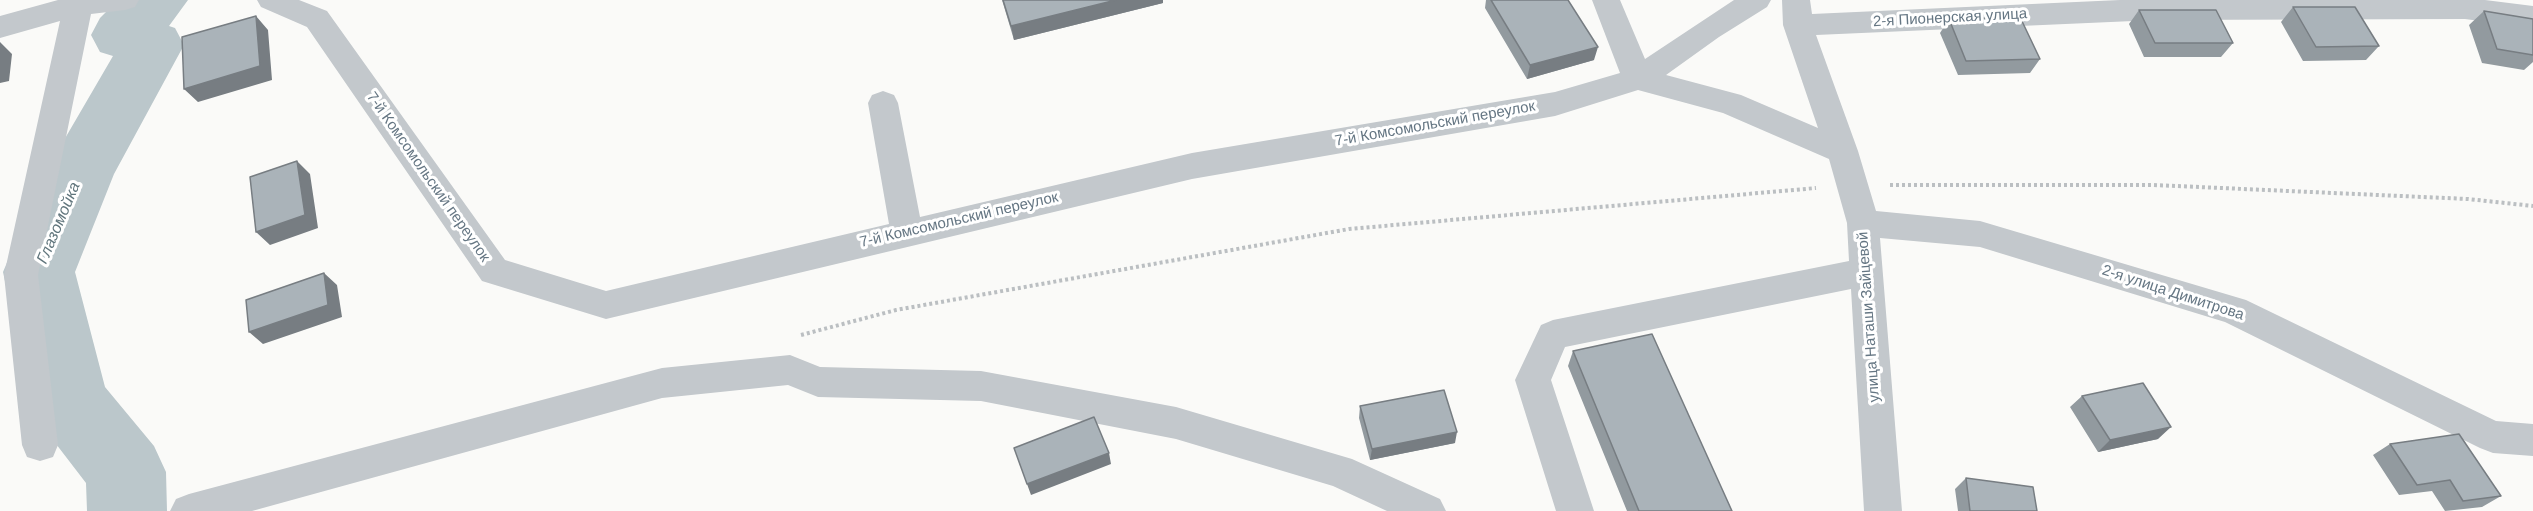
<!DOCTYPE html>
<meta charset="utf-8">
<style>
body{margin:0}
canvas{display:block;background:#fafaf8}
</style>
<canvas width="2533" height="511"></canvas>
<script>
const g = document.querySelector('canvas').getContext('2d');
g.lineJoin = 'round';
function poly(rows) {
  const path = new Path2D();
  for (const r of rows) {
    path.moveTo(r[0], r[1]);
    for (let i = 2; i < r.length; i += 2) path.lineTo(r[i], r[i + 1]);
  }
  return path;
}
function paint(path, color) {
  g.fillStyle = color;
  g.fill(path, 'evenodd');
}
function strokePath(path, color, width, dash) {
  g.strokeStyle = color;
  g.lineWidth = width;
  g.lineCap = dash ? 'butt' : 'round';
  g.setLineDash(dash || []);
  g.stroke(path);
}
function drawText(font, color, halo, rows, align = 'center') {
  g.font = font + ' Arial,sans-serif';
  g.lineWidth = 6;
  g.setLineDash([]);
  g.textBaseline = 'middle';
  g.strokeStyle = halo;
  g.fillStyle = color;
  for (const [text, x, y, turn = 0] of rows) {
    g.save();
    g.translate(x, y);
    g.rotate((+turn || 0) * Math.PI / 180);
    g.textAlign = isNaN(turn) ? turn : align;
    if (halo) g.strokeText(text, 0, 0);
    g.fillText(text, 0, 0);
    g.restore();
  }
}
paint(poly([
 [118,0,188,0,169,26,175,28,184,45,114,174,75,272,105,387,154,446,166,472,167,511,87,511,86,483,43,427,31,403,3,272,46,171,113,56,100,52,91,35,100,18,118,0]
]), '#bbc7cb');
strokePath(poly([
 [1890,185,2154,185,2468,199,2533,206],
 [801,335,896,310,1349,229,1816,188]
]), '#bbbfc2', 4, [3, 3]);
paint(poly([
 [58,0,139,0,135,7,125,10,91,14,38,275,58,445,53,457,40,461,27,457,22,445,4,275,60,21,0,38,0,16,58,0],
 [257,0,299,0,327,11,505,260,606,291,889,224,868,103,872,95,883,91,894,95,898,103,920,217,1192,153,1555,92,1620,73,1592,0,1620,0,1645,59,1734,0,1771,0,1767,7,1719,37,1666,75,1741,95,1818,128,1783,25,1782,0,1810,0,1812,14,2120,0,2485,0,2533,6,2533,28,2465,19,2156,20,1816,35,1858,151,1876,211,1980,221,2246,300,2496,421,2533,424,2533,456,2493,453,2480,448,2225,322,1980,247,1880,238,1902,511,1864,511,1851,289,1565,347,1551,380,1594,511,1556,511,1515,380,1541,325,1553,320,1849,261,1847,223,1829,159,1723,113,1638,90,1555,116,1192,179,606,319,482,281,307,27,261,7,257,0],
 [790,355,820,367,981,371,1176,407,1352,459,1440,499,1446,511,1387,511,1333,486,1176,439,981,401,818,397,788,385,662,398,252,511,170,511,176,499,189,494,662,368,790,355]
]), '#c3c8cc');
paint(poly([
 [1002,0,1163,0,1163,3,1014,40],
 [1486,0,1568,0,1594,60,1527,79,1485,8],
 [2293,7,2379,46,2366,60,2303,61,2281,22],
 [2139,10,2233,43,2221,57,2144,57,2129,24],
 [2484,11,2533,19,2533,62,2524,70,2482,63,2469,25],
 [1949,19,2040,59,2030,73,1958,75,1940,33],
 [1573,351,1732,511,1627,511,1568,366],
 [2082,396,2158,439,2098,452,2070,407],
 [1360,406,1455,443,1370,460,1359,418],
 [2390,444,2501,496,2482,507,2445,511,2432,491,2399,495,2373,455],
 [1966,478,2037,511,1958,511,1955,489]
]), '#929a9f');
paint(poly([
 [1116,0,1163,0,1163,3,1014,40,1011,26],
 [256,16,268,30,272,80,198,102,184,89],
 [0,42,12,54,9,81,0,83],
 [1598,47,1594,60,1527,79,1530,65],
 [297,161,310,174,318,228,270,245,256,232],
 [324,273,337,285,342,317,263,344,249,332],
 [2171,427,2158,439,2098,452,2110,440],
 [1457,432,1455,443,1370,460,1372,449],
 [1109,453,1111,464,1031,495,1027,484]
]), '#777d82');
const building = poly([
 [1003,0,1116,0,1011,26,1003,0],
 [1491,0,1568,0,1598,47,1530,65,1491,0],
 [2293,7,2355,7,2379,46,2316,47,2293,7],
 [2139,10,2216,10,2233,43,2155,43,2139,10],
 [2484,11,2533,19,2533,55,2497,49,2484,11],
 [256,16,260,66,184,89,182,37,256,16],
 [2020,17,2040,59,1966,61,1949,19,2020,17],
 [297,161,305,215,256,232,250,177,297,161],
 [324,273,328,305,249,332,246,300,324,273],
 [1652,334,1732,511,1639,511,1573,351,1652,334],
 [2143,383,2171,427,2110,440,2082,396,2143,383],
 [1444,390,1457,432,1372,449,1360,406,1444,390],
 [1094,417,1109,453,1027,484,1014,448,1094,417],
 [2459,434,2501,496,2463,501,2450,480,2417,485,2390,444,2459,434],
 [1966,478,2033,487,2037,511,1970,511,1966,478]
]);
paint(building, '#aab3b9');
strokePath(building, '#777d82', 1.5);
drawText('15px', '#657683', '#fff', [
 ["2-я Пионерская улица",1950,18,-3],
 ["7-й Комсомольский переулок",1435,124,-10],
 ["7-й Комсомольский переулок",428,177,55],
 ["7-й Комсомольский переулок",959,220,-13],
 ["2-я улица Димитрова",2173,293,18],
 ["улица Наташи Зайцевой",1869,317,-94]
]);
drawText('italic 16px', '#60757c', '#fff', [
 ["Глазомойка",59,223,-67]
]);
</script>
